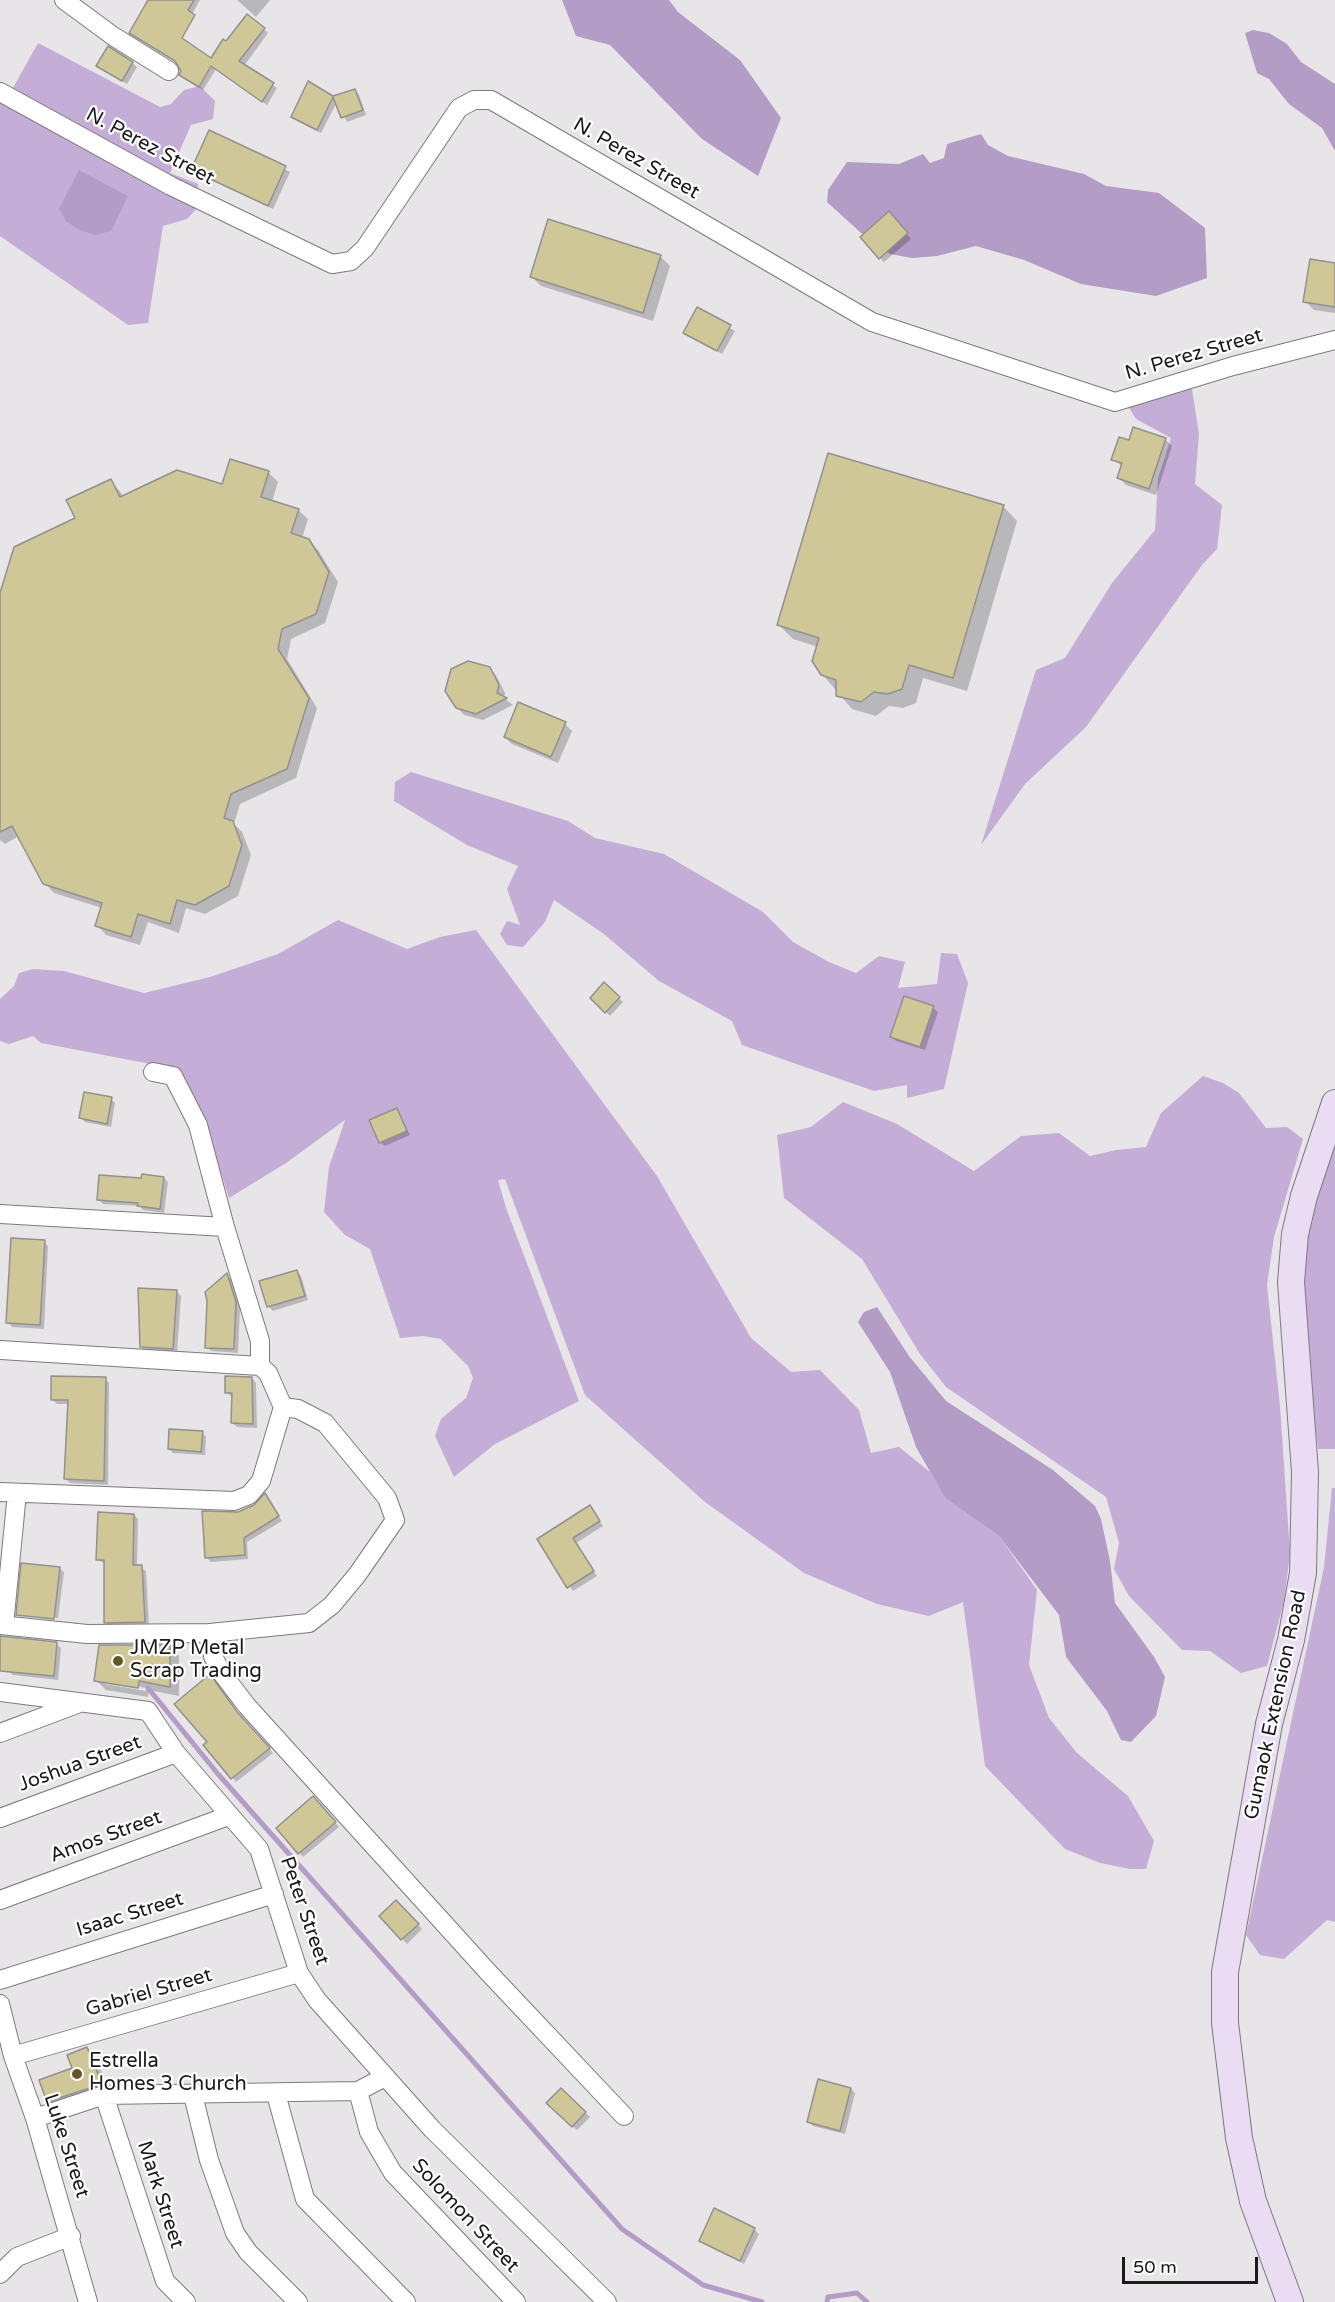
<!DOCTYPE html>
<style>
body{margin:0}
#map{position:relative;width:1335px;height:2302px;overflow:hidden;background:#e7e5e8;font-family:"Varela Round",sans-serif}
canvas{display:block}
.scale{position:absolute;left:1122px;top:2257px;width:136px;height:27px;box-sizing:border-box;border:3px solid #1a1a1b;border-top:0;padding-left:8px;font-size:18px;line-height:21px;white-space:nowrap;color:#1a1a1b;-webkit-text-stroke:4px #fff;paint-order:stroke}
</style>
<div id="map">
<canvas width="1335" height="2302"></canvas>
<div class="scale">50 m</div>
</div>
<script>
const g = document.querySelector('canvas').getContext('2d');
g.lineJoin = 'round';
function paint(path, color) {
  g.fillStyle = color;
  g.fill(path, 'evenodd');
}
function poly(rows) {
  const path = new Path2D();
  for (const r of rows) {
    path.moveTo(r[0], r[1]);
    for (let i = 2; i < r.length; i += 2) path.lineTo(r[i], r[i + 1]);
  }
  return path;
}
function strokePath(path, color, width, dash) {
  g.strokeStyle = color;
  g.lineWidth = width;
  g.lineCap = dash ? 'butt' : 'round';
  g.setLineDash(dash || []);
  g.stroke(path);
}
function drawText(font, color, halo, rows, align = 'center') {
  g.font = font + ' "Varela Round",sans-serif';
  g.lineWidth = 4.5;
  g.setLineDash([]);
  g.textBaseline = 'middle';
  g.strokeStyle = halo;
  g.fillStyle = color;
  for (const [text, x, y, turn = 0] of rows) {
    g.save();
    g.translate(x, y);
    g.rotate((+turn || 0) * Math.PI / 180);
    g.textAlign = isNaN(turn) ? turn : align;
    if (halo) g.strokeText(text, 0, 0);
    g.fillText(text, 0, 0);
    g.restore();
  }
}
paint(poly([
 [38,43,160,107,171,104,184,90,200,86,215,101,213,119,191,125,170,173,198,184,198,207,187,219,163,226,148,323,128,325,0,236,0,102,4,104],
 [1166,389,1192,389,1199,434,1195,484,1222,505,1217,549,1202,565,1086,727,1025,784,981,845,1036,670,1065,658,1112,583,1155,530,1158,478,1171,438,1136,419,1128,406],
 [411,772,568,821,595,838,664,854,763,912,793,942,829,962,856,973,879,956,905,962,898,988,937,984,941,953,957,954,968,983,944,1089,907,1098,907,1085,874,1091,742,1045,732,1021,659,981,604,934,554,900,545,922,523,947,507,945,500,934,507,921,520,925,507,889,518,866,467,845,394,801,395,782],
 [338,920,407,949,440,937,476,930,657,1176,751,1338,791,1372,820,1370,859,1410,871,1453,899,1447,930,1472,945,1498,999,1536,1037,1590,1029,1665,1049,1718,1077,1753,1128,1796,1154,1841,1146,1869,1130,1869,1100,1863,1065,1849,985,1766,963,1602,929,1616,877,1604,804,1573,705,1502,585,1395,505,1179,498,1180,506,1208,579,1401,495,1444,454,1477,435,1436,441,1419,466,1398,473,1378,468,1366,441,1339,423,1336,400,1338,370,1249,345,1235,324,1212,329,1167,345,1120,286,1163,229,1198,205,1123,177,1069,41,1043,33,1036,9,1044,0,1041,0,999,14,986,19,973,33,969,64,971,144,993,210,977,278,954],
 [1203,1076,1223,1083,1239,1093,1266,1128,1287,1127,1303,1139,1274,1237,1267,1285,1280,1406,1290,1553,1284,1601,1267,1666,1241,1673,1210,1651,1182,1650,1129,1596,1114,1569,1119,1543,1106,1497,946,1387,920,1354,862,1259,784,1198,777,1135,811,1127,843,1102,897,1124,974,1171,1021,1136,1059,1133,1090,1156,1116,1150,1146,1147,1161,1113],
 [1335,1143,1335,1449,1318,1449,1305,1336,1304,1244],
 [1332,1488,1335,1488,1335,1922,1327,1920,1284,1959,1260,1955,1246,1935,1324,1567]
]), '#c4add6');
paint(poly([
 [562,0,669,0,678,12,740,60,781,118,758,176,702,139,610,45,576,36],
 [1253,30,1269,33,1287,44,1301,62,1335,84,1335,151,1322,128,1289,104,1269,79,1257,73,1245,33],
 [981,134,988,145,1008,156,1084,174,1106,186,1159,193,1205,228,1207,278,1156,296,1081,284,1024,260,976,246,937,256,912,258,890,254,860,232,827,202,828,190,847,162,899,164,923,154,930,163,944,158,947,144],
 [79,170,128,196,111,231,95,235,78,229,66,221,59,209],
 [877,1307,909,1356,946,1401,1053,1470,1095,1506,1101,1519,1110,1561,1115,1603,1154,1657,1165,1677,1156,1716,1131,1742,1121,1740,1107,1711,1066,1657,1059,1615,999,1536,945,1498,916,1447,890,1372,858,1322,864,1312]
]), '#b39cc5');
paint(poly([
 [151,0,200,0,168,57,131,33],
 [237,0,270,0,256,17],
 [264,29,268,33,244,66,277,88,267,105,216,69,203,90,181,75],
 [132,63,137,67,127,84,98,66],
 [308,83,334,97,355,90,359,95,366,115,347,122,337,102,321,133,297,121,293,117],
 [210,132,290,172,273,209,193,169],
 [893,217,911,239,884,262,880,258],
 [549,221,661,257,670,266,653,321,541,286,531,276],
 [1335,264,1335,313,1314,310,1305,301],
 [698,309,735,331,722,354,685,332],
 [1165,439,1172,446,1156,495,1126,485,1119,478,1123,467,1113,459,1130,442],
 [268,472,278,482,272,502,298,510,308,519,302,538,308,540,318,550,338,582,325,623,291,639,287,659,317,708,296,778,240,804,234,824,242,832,251,855,238,896,205,914,186,908,179,933,148,922,140,945,106,935,97,925,102,908,54,893,45,883,19,836,5,844,0,840,0,598,111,480,124,497,223,486],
 [1003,506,1017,521,967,691,923,678,916,703,903,708,889,706,876,716,852,709,822,674,818,647,793,639,779,625],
 [489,668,496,675,505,693,504,698,513,705,483,720,464,715,457,707],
 [565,724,572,731,558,763,512,744,505,737],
 [604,984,623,1002,610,1016,592,998],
 [933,1008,938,1012,925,1050,896,1041,892,1036],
 [111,1099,115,1103,111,1127,85,1122,81,1118],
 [397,1110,410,1135,385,1146,380,1142],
 [164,1178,168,1182,164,1213,143,1210,140,1206,103,1204,98,1199,142,1179],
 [44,1242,48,1246,44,1329,12,1327,8,1322],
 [296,1272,301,1276,308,1300,273,1311,268,1306],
 [227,1275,231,1279,240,1307,238,1353,211,1351,207,1347],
 [177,1292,181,1296,177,1353,145,1351,141,1347],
 [105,1378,109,1383,108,1485,70,1483,66,1479,69,1404,57,1404,52,1399],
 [252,1378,256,1383,257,1428,237,1427,232,1423,233,1397,226,1393],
 [202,1433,206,1437,205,1455,173,1453,169,1449],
 [265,1496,282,1521,247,1542,248,1559,211,1562,206,1557,238,1513,255,1506],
 [590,1507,603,1526,576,1543,597,1576,573,1591,539,1540],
 [134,1515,138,1519,137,1566,146,1571,149,1626,110,1626,106,1622,106,1564,98,1560],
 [59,1568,64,1572,58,1618,20,1614,20,1617,58,1623,22,1619,18,1615],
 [56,1644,61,1648,58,1680,13,1675,8,1671],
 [169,1646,179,1656,179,1696,149,1690,148,1697,106,1690,96,1680],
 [105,1681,146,1688,146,1691,105,1684],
 [242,1719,273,1753,236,1782,205,1745],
 [317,1802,339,1827,303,1857,278,1828],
 [396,1902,422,1929,407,1944,381,1916],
 [87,2048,96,2058,110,2093,58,2111,49,2101],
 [851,2089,855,2093,845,2134,813,2126,808,2121],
 [561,2090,590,2117,577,2130,549,2103],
 [754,2229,759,2234,744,2264,701,2241]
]), '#0003');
strokePath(poly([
 [148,1688,218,1774,622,2229,703,2285,762,2302],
 [827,2302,828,2297,857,2293,867,2302]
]), '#b39cc5', 5);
const building = poly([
 [148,0,194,0,188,10,195,15,182,38,211,58,223,39,226,41,247,14,265,28,239,61,274,83,262,102,211,66,199,87,179,75,181,71,175,61,129,33,148,0],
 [108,46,133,62,122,81,96,66,108,46],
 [308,81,333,96,355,89,363,110,341,118,333,97,317,130,291,117,308,81],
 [209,130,286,166,268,206,191,170,209,130],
 [889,211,908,233,879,259,860,237,889,211],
 [548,219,661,255,643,313,530,277,548,219],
 [1310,259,1335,263,1335,307,1303,302,1310,259],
 [697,307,731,325,717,351,683,333,697,307],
 [1133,427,1166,438,1149,489,1117,478,1122,463,1111,460,1119,437,1129,440,1133,427],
 [828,453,1004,505,953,678,909,665,902,689,888,694,874,692,861,702,836,696,836,680,821,675,812,661,819,638,777,625,828,453],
 [230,459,269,471,261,497,299,509,291,533,309,539,329,572,316,614,282,629,278,649,309,698,287,769,231,794,224,818,233,821,242,845,229,886,195,905,177,900,170,924,138,914,131,937,95,926,102,903,43,884,12,826,0,832,0,593,14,547,75,518,66,500,111,479,120,497,177,470,222,484,230,459],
 [468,661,490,667,499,685,497,693,507,698,476,714,456,708,445,691,451,669,468,661],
 [518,702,566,722,551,757,504,737,518,702],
 [604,982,620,997,605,1013,590,998,604,982],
 [904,996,934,1006,920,1047,890,1037,904,996],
 [84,1092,112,1097,107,1124,79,1118,84,1092],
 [397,1108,407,1131,379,1143,369,1120,397,1108],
 [142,1174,164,1177,160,1209,137,1206,138,1203,97,1200,99,1175,141,1178,142,1174],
 [11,1238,45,1240,40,1325,6,1323,11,1238],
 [297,1270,305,1296,267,1307,259,1281,297,1270],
 [227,1273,236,1302,234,1349,205,1348,207,1301,205,1292,227,1273],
 [138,1288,177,1290,173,1349,140,1347,138,1288],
 [51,1376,106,1377,104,1481,64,1479,68,1400,51,1400,51,1376],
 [225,1376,252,1377,253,1424,231,1423,232,1393,225,1393,225,1376],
 [169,1429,203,1431,201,1452,168,1449,169,1429],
 [265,1493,279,1516,244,1538,245,1555,205,1558,202,1511,238,1512,254,1505,265,1493],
 [590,1505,600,1521,573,1538,594,1571,567,1588,537,1539,590,1505],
 [98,1512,134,1514,133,1565,142,1565,145,1622,104,1623,104,1560,96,1560,98,1512],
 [21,1563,60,1567,54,1619,16,1615,21,1563],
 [0,1636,57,1642,54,1676,0,1671,0,1636],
 [99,1645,170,1645,170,1687,139,1681,138,1688,94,1681,99,1645],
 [210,1674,238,1713,270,1748,231,1779,203,1745,207,1742,174,1704,210,1674],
 [313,1796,336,1822,298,1854,276,1828,313,1796],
 [396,1900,419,1924,401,1940,379,1916,396,1900],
 [87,2047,102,2084,47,2102,39,2080,72,2068,67,2055,87,2047],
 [818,2079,851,2088,840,2131,807,2122,818,2079],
 [561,2088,586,2112,572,2127,546,2103,561,2088],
 [714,2208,755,2228,740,2261,699,2241,714,2208]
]);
paint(building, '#d0c798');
strokePath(building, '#91918e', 1.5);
const street = poly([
 [64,0,113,36,169,71],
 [0,92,171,186,332,264,351,261,365,248,459,108,474,100,491,100,872,322,1115,402,1233,366,1335,340],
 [153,1072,173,1076,198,1125,225,1227,260,1341,260,1366],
 [0,1214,225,1227],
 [0,1350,260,1366,268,1373,283,1407,298,1409,325,1423,387,1498,395,1520,357,1575,332,1605,309,1623,210,1633,87,1634,0,1625],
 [0,1492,234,1501,249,1495,261,1481,283,1407],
 [4,1625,17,1493],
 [210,1633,213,1656,221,1672,247,1706,488,1972,624,2116],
 [0,1692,148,1711,176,1753,259,1849,299,1973,317,2000,432,2129,607,2302],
 [0,1733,77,1704],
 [0,1818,176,1753],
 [0,1900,228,1816],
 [0,1980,274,1894],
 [0,2004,13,2056,35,2118,88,2302],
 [13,2056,299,1973],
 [358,2091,369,2132,393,2173,516,2302],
 [276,2094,305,2199,406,2302],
 [104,2095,165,2281,186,2302],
 [193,2095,209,2160,235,2233,248,2252,298,2302],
 [35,2118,104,2095,358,2091,385,2077],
 [0,2274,17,2257,71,2236]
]);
const secondary = poly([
 [1290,2302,1253,2201,1239,2138,1225,2023,1225,1972,1269,1724,1291,1640,1303,1573,1305,1472,1291,1282,1295,1234,1304,1196,1335,1103]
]);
strokePath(street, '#7b7a7d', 20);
strokePath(secondary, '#7b7a7d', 28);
strokePath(street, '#fff', 18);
strokePath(secondary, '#e9dcf3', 26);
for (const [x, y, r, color] of [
 [118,1661,6,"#625824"],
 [77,2074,6,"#625824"]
]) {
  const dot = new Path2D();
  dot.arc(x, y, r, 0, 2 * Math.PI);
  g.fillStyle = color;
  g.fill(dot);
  strokePath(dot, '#fff', 2);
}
drawText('20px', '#1a1a1b', '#fff', [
 ["N. Perez Street",150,147,28],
 ["N. Perez Street",636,159,30],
 ["N. Perez Street",1194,355,-16],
 ["Gumaok Extension Road",1276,1705,-78],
 ["Joshua Street",80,1764,-20],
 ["Amos Street",106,1837,-20],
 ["Peter Street",304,1911,71],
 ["Isaac Street",130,1915,-17],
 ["Gabriel Street",149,1993,-16],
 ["Luke Street",66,2146,72],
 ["Mark Street",160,2195,72],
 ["Solomon Street",465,2216,47]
]);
drawText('20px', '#1a1a1b', '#fff', [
 ["JMZP Metal",130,1649],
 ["Scrap Trading",130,1672],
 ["Estrella",89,2062],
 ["Homes 3 Church",89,2085]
], 'left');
</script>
